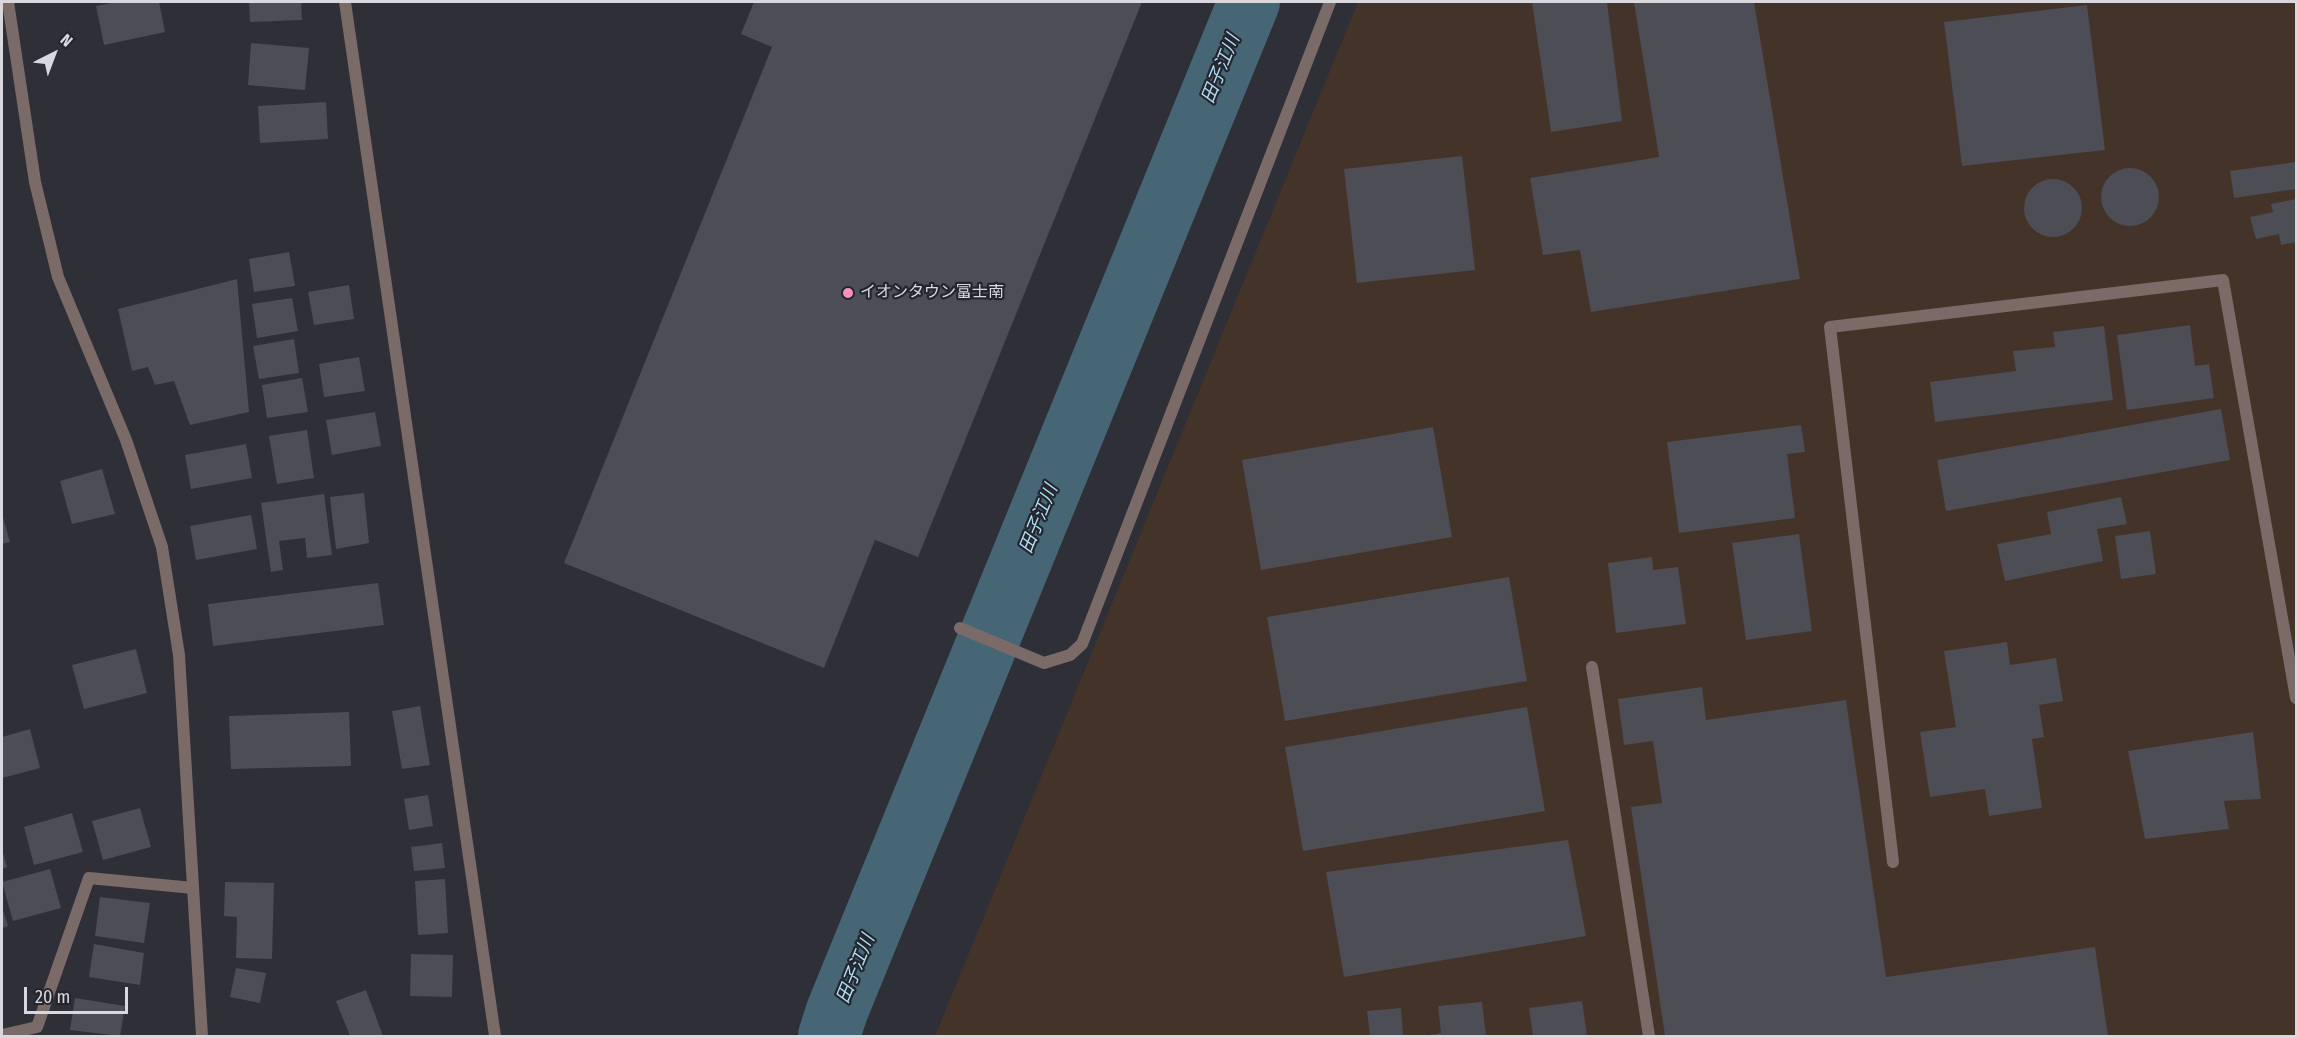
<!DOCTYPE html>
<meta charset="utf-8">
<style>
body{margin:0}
#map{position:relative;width:2298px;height:1038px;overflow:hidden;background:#2e2f37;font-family:"Fira Sans Condensed",sans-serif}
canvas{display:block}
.frame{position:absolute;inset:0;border:3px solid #d8d8dd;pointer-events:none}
.north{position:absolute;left:24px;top:24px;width:60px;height:60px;-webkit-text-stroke:4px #24252d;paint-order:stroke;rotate:42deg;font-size:16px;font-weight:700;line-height:24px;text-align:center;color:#d8d8dd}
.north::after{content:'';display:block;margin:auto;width:21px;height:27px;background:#d8d8dd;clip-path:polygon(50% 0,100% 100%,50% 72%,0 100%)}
.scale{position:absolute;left:24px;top:987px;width:104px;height:27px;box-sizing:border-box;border:3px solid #d8d8dd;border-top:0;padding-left:8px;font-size:18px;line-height:21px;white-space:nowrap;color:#d8d8dd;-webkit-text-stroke:4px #24252d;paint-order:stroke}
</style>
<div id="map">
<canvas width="2298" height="1038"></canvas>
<div class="frame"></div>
<div class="north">N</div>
<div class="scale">20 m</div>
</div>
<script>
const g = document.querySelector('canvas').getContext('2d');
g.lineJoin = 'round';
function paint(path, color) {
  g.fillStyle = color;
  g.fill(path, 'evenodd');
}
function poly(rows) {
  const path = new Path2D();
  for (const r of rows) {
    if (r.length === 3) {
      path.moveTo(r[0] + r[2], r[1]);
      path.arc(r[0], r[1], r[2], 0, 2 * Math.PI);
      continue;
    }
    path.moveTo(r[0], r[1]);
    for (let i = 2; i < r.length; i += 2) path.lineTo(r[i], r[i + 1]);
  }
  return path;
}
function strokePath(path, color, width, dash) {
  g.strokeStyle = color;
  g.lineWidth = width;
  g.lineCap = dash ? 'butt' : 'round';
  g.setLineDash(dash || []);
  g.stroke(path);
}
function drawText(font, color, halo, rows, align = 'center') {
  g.font = font + ' "Fira Sans Condensed","Noto Sans JP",sans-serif';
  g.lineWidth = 4.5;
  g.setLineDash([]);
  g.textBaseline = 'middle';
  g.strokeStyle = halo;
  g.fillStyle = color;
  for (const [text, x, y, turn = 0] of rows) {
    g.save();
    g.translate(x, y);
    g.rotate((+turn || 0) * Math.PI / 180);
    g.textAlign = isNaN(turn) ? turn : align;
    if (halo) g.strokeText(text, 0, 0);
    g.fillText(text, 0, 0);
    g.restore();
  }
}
paint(poly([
 [1358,2,2296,2,2296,1036,935,1036]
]), '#443328');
strokePath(poly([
 [829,1036,837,1011,1249,2]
]), '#466675', 62);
paint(poly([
 [117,2,159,2,165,32,104,45,96,6],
 [249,2,301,2,302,20,250,22],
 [754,2,1142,2,918,557,875,540,824,668,564,563,772,47,741,34],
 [1532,2,1607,2,1622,121,1551,132],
 [1634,2,1754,2,1800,279,1591,312,1580,250,1543,255,1530,178,1659,157],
 [2087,5,2105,150,1962,166,1944,22],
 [251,43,309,48,305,90,248,85],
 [326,102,328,139,260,143,258,106],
 [1462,156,1475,270,1357,283,1344,169],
 [2296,162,2296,189,2234,198,2230,171],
 [2130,197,29],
 [2053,208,29],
 [2296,199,2296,242,2281,245,2279,234,2256,239,2250,217,2273,212,2271,204],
 [289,252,295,286,254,292,249,259],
 [237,279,249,412,190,425,174,381,155,385,148,367,132,371,118,309],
 [349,285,354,319,314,325,308,292],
 [292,298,298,331,257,338,252,304],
 [2190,325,2195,366,2209,364,2214,398,2127,410,2117,335],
 [2104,326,2113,400,1935,422,1930,382,2016,371,2013,351,2055,347,2053,332],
 [294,339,299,373,259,379,253,346],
 [359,357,365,391,324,397,319,364],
 [302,378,308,412,267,418,262,385],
 [2221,409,2230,460,1946,511,1937,460],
 [375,412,381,446,332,455,326,420],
 [1801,425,1805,452,1787,454,1795,518,1679,533,1667,442],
 [1433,427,1452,537,1261,570,1242,460],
 [307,430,314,478,277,484,269,436],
 [246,444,252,478,191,489,185,455],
 [102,469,115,514,72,524,60,481],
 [364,493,369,543,336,549,330,497],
 [324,494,332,555,307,558,305,538,279,541,283,570,271,572,261,503],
 [2121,497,2127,524,2097,529,2103,561,2005,581,1997,544,2051,534,2047,512],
 [2,514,10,542,2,544],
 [251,515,257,549,196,560,190,526],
 [2150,531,2156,574,2121,579,2115,536],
 [1799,534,1812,631,1746,640,1732,543],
 [1652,557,1653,570,1678,567,1686,624,1616,633,1608,563],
 [1509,577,1527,681,1285,721,1267,617],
 [378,583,384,625,213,646,208,604],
 [2007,642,2010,665,2056,658,2063,701,2039,705,2044,737,2032,739,2042,808,1989,816,1985,789,1930,797,1920,732,1956,727,1944,651],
 [136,649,147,693,84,709,72,665],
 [1702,687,1706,720,1846,700,1886,977,2095,947,2108,1036,1665,1036,1631,807,1662,803,1653,741,1624,745,1618,699],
 [420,706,430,765,402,769,392,711],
 [1527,707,1545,811,1303,851,1285,747],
 [349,712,351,766,231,769,229,716],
 [30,729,40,768,2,778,2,737],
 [2253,732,2261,799,2224,801,2229,829,2145,839,2128,751],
 [428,795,433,826,409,830,404,799],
 [140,808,151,847,103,860,92,821],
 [72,813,83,852,34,865,24,827],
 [1568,840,1586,936,1344,977,1326,872],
 [442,843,445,868,414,871,411,847],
 [2,850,7,867,2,869],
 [50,869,61,908,13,921,2,882],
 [445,879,448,933,418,935,415,881],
 [225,882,274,883,272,959,236,958,237,917,224,916],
 [100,897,150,903,144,943,95,936],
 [2,907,8,926,2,928],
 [94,944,144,953,140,985,89,977],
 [411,954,453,955,452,997,410,996],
 [236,968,266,973,260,1003,230,997],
 [366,990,383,1036,350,1036,336,1001],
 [75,998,125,1006,120,1036,70,1030],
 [1582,1001,1587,1036,1533,1036,1529,1008],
 [1482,1002,1486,1036,1424,1036,1441,1033,1438,1006],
 [1401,1008,1403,1036,1370,1036,1367,1011]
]), '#4c4d55');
strokePath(poly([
 [1592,667,1649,1036],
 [1893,862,1830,327,2223,280,2296,698]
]), '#7a6a68', 12);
strokePath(poly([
 [345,2,495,1036],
 [2,1035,37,1027,89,878,193,888]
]), '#7a6a68', 12);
strokePath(poly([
 [8,2,35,182,58,277,126,440,162,547,179,655,202,1036],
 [960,628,1044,663,1070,655,1082,644,1330,2]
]), '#7a6a68', 12);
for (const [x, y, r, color] of [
 [848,293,6,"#fe8ebd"]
]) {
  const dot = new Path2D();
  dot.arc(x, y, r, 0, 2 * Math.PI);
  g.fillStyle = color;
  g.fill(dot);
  strokePath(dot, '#24252d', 2);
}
drawText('16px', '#d8d8dd', '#24252d', [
 ["イオンタウン富士南",860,293]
], 'left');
drawText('italic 18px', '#b0e0f8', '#24252d', [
 ["田子江川",1221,69,-68],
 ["田子江川",1039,519,-68],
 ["田子江川",856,969,-68]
]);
</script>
